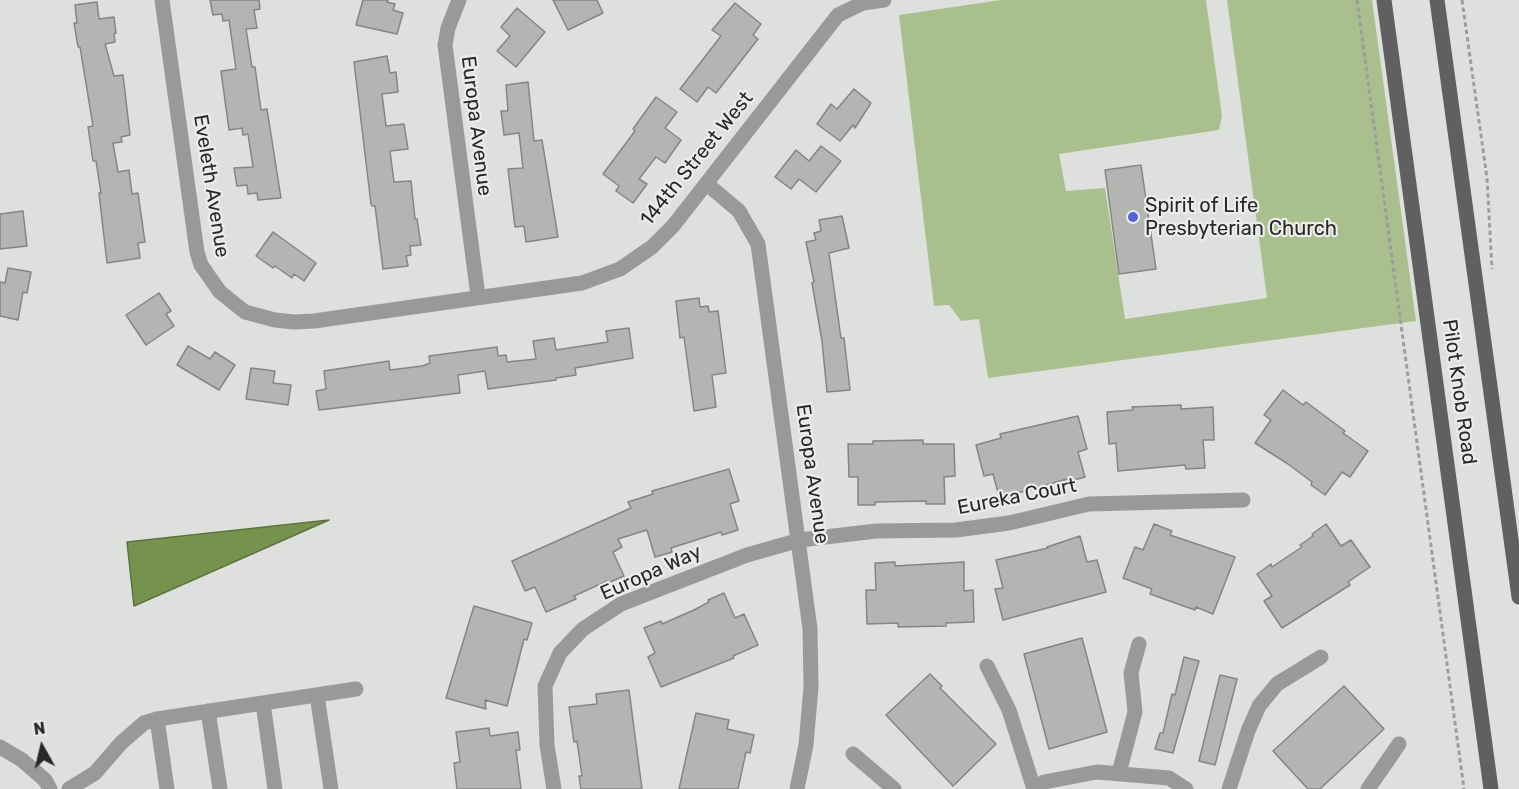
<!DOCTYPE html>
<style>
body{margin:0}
#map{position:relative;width:1519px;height:789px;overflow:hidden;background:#dee0dd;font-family:Rubik,sans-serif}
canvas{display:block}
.north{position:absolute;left:12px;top:717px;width:60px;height:60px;-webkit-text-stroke:4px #ebedea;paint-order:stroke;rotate:352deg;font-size:16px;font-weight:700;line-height:24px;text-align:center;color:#272827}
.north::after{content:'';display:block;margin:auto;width:21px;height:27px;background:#272827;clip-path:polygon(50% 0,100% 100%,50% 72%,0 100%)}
</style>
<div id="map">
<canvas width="1519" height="789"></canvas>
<div class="north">N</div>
</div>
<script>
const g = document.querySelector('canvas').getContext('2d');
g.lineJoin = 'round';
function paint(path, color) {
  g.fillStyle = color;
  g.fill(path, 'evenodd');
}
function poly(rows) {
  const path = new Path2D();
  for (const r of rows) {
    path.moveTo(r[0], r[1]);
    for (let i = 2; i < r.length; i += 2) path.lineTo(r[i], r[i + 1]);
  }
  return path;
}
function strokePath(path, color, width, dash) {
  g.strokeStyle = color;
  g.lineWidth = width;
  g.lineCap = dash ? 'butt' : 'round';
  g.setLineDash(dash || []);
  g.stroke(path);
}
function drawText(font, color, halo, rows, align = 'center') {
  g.font = font + ' Rubik,sans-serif';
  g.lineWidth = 4.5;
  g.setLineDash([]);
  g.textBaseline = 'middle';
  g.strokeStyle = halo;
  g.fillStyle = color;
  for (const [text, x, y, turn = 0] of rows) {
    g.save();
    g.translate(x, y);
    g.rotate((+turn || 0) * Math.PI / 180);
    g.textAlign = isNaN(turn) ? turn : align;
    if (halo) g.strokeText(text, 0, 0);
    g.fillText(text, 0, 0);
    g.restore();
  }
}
paint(poly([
 [1001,0,1206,0,1222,116,1219,130,1059,154,1066,191,1105,188,1125,319,1267,298,1227,0,1372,0,1416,321,988,378,979,319,961,321,949,305,934,306,899,15]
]), '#a9c08e');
const water = poly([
 [329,520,134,606,127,542,329,520]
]);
paint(water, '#75934c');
strokePath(water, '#5e7341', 1.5);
const building = poly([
 [210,0,259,0,260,9,254,10,257,28,246,29,252,67,255,67,261,110,267,109,281,198,258,200,257,193,248,194,247,185,237,186,234,168,253,167,248,134,243,135,242,128,229,130,221,71,236,69,229,20,223,21,222,14,213,15,210,0],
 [363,0,388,0,387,2,395,4,393,10,403,13,397,34,356,25,363,0],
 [553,0,597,0,603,13,568,30,553,0],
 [97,2,99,19,114,17,116,33,114,34,115,42,105,44,114,76,123,75,130,135,121,137,122,142,113,143,118,172,129,170,132,194,138,193,145,242,138,243,140,258,107,263,99,193,101,193,96,161,93,161,88,127,93,126,80,47,78,47,74,23,77,23,75,5,97,2],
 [735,3,761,24,753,35,758,39,716,93,708,87,697,102,680,89,721,36,712,30,735,3],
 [517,8,545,32,516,67,497,51,510,36,501,27,517,8],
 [387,56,390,73,396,72,398,92,382,94,386,126,404,124,408,149,390,151,394,182,411,181,415,219,417,219,421,245,410,246,411,255,406,256,408,266,383,269,375,206,372,206,371,204,354,62,387,56],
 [528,82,534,141,542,140,558,237,526,242,524,226,515,227,508,169,523,168,519,133,504,135,501,111,508,111,506,85,528,82],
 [854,89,871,103,855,128,853,125,840,141,817,124,831,104,837,109,854,89],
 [656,97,677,112,665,128,681,140,665,163,656,157,639,179,647,184,633,203,616,191,619,186,603,174,635,131,633,129,656,97],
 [821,146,841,161,816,192,799,179,791,189,775,177,796,150,809,161,821,146],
 [1141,165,1156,269,1119,274,1105,170,1141,165],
 [23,211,27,246,0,249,0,214,23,211],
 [842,216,849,248,829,253,841,338,844,338,850,390,827,392,822,341,812,283,814,282,806,242,816,240,814,233,821,231,819,220,842,216],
 [273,232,316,263,304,281,294,274,292,278,275,266,273,268,256,256,273,232],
 [8,268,31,272,27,293,23,292,18,320,0,316,0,282,5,283,8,268],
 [159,293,171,311,166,314,174,326,146,345,126,315,159,293],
 [699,298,700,307,708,306,709,312,718,311,726,373,712,375,716,407,694,411,684,337,680,338,676,301,699,298],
 [629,328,633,358,575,368,576,375,556,378,556,380,488,389,485,371,458,375,460,393,319,410,316,391,326,389,324,371,389,361,390,370,422,366,430,363,429,356,497,347,498,356,506,355,507,362,536,359,533,341,554,338,556,350,608,342,606,331,629,328],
 [188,346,210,359,215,352,235,365,219,390,177,365,188,346],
 [251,368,275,371,273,383,291,385,288,405,246,399,251,368],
 [1283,390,1303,405,1306,402,1345,431,1343,433,1368,451,1350,477,1342,472,1325,495,1311,485,1312,482,1288,464,1255,443,1271,420,1264,415,1283,390],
 [1181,405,1181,409,1213,407,1214,440,1203,440,1205,468,1186,469,1185,465,1118,471,1116,443,1109,444,1107,412,1133,410,1132,407,1181,405],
 [1078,416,1087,449,1078,452,1085,477,1067,482,1067,479,1018,493,1018,495,1000,500,993,474,984,476,976,445,1001,438,1000,434,1078,416],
 [923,440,923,444,954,444,955,476,944,477,945,504,926,504,926,501,875,502,875,505,858,505,858,477,849,477,848,444,873,444,873,441,923,440],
 [729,469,739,501,730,504,738,530,722,535,721,532,671,548,672,552,655,557,647,530,618,539,622,547,613,552,624,576,608,583,607,581,574,596,576,599,546,612,535,587,525,591,512,561,631,508,628,502,653,494,652,491,729,469],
 [1154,524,1172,531,1170,535,1235,557,1213,614,1196,607,1195,610,1150,594,1152,589,1123,578,1135,547,1143,550,1154,524],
 [1326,524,1341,546,1351,540,1370,567,1348,582,1350,585,1282,628,1264,601,1272,596,1257,574,1271,564,1272,567,1302,547,1300,545,1313,536,1312,534,1326,524],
 [1080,536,1087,562,1097,560,1106,592,1003,620,995,589,1003,588,996,560,1048,548,1047,547,1080,536],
 [895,562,895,566,964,562,964,591,973,590,974,622,946,623,946,626,898,627,898,623,867,624,866,590,876,590,875,563,895,562],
 [724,593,735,618,744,614,758,645,733,656,734,658,661,687,648,657,655,653,644,628,661,621,662,624,694,610,709,602,708,600,724,593],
 [474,606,532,623,527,640,524,639,507,706,485,700,486,709,446,698,474,606],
 [1082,638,1107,732,1049,749,1024,654,1082,638],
 [1184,657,1199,661,1173,753,1155,749,1160,733,1163,733,1172,694,1175,695,1184,657],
 [930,674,942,686,940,688,996,744,953,786,886,715,930,674],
 [1220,675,1237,679,1215,765,1199,761,1220,675],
 [1344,686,1384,729,1320,789,1308,789,1273,751,1344,686],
 [629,690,642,789,581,789,579,776,582,776,577,741,574,742,569,707,597,704,596,694,629,690],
 [696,713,729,720,727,729,754,735,750,753,746,752,738,789,679,789,696,713],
 [489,728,490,736,518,732,520,750,516,750,521,789,457,789,454,763,460,762,456,732,489,728]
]);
paint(building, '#b3b5b2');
strokePath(building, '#848683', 1.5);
strokePath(poly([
 [1357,0,1464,789],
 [1462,0,1487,178,1492,269]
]), '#9c9e9c', 3, [4.5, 3]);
strokePath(poly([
 [162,0,197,252,201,265,220,292,245,312,275,320,294,322,314,321,582,283,620,269,652,247,673,226,838,15,863,3,884,0],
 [459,0,448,28,445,45,478,296],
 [707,184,739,211,758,244,810,629,811,687,806,745,797,789],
 [987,666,1009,710,1034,789],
 [317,695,331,789],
 [263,703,275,789],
 [208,711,220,789],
 [157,719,167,789],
 [0,747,22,760,45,780,50,789],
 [853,754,894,789],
 [1119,773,1135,712,1131,673,1139,644],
 [69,789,95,773,121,743,144,723,157,719,356,689],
 [554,789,547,745,545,686,560,653,583,629,621,604,747,555,800,540,876,531,956,530,1009,523,1089,504,1243,500],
 [1035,789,1044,782,1097,772,1169,778,1186,789],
 [1229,789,1248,731,1259,706,1277,684,1321,657],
 [1368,789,1399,744]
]), '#99999b', 15);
strokePath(poly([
 [1384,0,1491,789],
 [1437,0,1519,597]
]), '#606062', 15);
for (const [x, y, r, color] of [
 [1133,217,6,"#5363d9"]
]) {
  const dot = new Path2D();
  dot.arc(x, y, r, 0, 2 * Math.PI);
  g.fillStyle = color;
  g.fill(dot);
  strokePath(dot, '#ebedea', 2);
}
drawText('20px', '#272827', '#ebedea', [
 ["Europa Avenue",476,126,83],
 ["144th Street West",697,159,-51],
 ["Eveleth Avenue",211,186,81],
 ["Pilot Knob Road",1459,392,82],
 ["Europa Avenue",812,474,82],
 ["Eureka Court",1017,497,-11],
 ["Europa Way",651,573,-24]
]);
drawText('20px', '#272827', '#ebedea', [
 ["Spirit of Life",1145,206],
 ["Presbyterian Church",1145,229]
], 'left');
</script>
